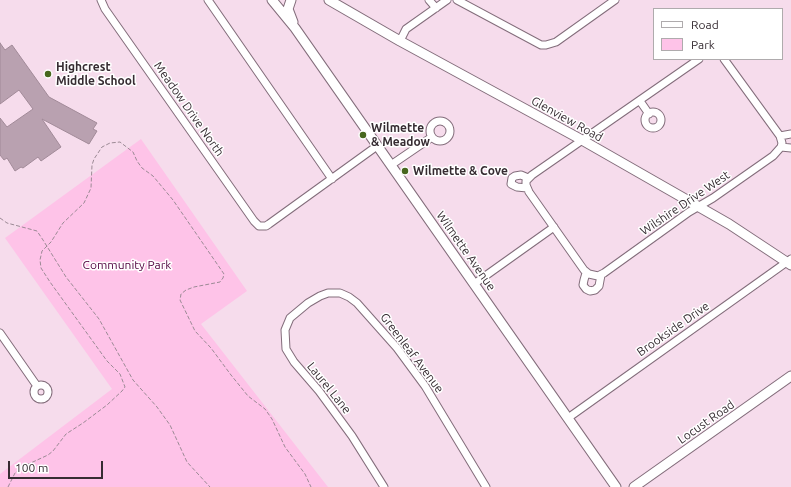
<!DOCTYPE html>
<style>
body{margin:0}
#map{position:relative;width:791px;height:487px;overflow:hidden;background:#f6dcec;font-family:Ubuntu,sans-serif}
canvas{display:block}
.legend{position:absolute;left:653px;top:8px;width:130px;height:52px;box-sizing:border-box;background:#fff;border:1px solid #afabad;margin:0;padding:5px 7px;list-style:none;font-size:12px;color:#362c32}
.legend li{display:flex;align-items:center;gap:8px;height:20px}
.legend b{width:20px;border:1px solid #afabad}
.scale{position:absolute;left:8px;top:461px;width:95px;height:18px;box-sizing:border-box;border:2px solid #362c32;border-top:0;padding-left:5px;font-size:12px;line-height:14px;white-space:nowrap;color:#362c32;-webkit-text-stroke:3px #fff;paint-order:stroke}
</style>
<div id="map">
<canvas width="791" height="487"></canvas>
<ul class="legend">
<li><b style="height:5px;background:#fff"></b>Road</li>
<li><b style="height:11px;background:#fec3e8"></b>Park</li>
</ul>
<div class="scale">100 m</div>
</div>
<script>
const g = document.querySelector('canvas').getContext('2d');
g.lineJoin = 'round';
function paint(path, color) {
  g.fillStyle = color;
  g.fill(path, 'evenodd');
}
function poly(rows) {
  const path = new Path2D();
  for (const r of rows) {
    if (r.length === 3) {
      path.moveTo(r[0] + r[2], r[1]);
      path.arc(r[0], r[1], r[2], 0, 2 * Math.PI);
      continue;
    }
    path.moveTo(r[0], r[1]);
    for (let i = 2; i < r.length; i += 2) path.lineTo(r[i], r[i + 1]);
  }
  return path;
}
function strokePath(path, color, width, dash) {
  g.strokeStyle = color;
  g.lineWidth = width;
  g.lineCap = dash ? 'butt' : 'round';
  g.setLineDash(dash || []);
  g.stroke(path);
}
function drawText(font, color, halo, rows, align = 'center') {
  g.font = font + ' Ubuntu,sans-serif';
  g.lineWidth = 3;
  g.setLineDash([]);
  g.textBaseline = 'middle';
  g.strokeStyle = halo;
  g.fillStyle = color;
  for (const [text, x, y, turn = 0] of rows) {
    g.save();
    g.translate(x, y);
    g.rotate((+turn || 0) * Math.PI / 180);
    g.textAlign = isNaN(turn) ? turn : align;
    if (halo) g.strokeText(text, 0, 0);
    g.fillText(text, 0, 0);
    g.restore();
  }
}
paint(poly([
 [141,139,247,291,201,324,328,487,0,487,0,474,112,389,5,238]
]), '#fec3e8');
const building = poly([
 [0,43,5,50,12,45,49,97,97,123,93,129,97,131,89,144,42,119,61,147,41,161,38,157,23,168,21,167,15,171,7,158,4,160,0,155,0,118,7,127,33,109,19,90,0,104,0,43]
]);
paint(building, '#b9a1b0');
strokePath(building, '#a18a98', 1);
const street = poly([
 [101,0,105,9,254,221,259,226,266,226,269,224,377,146],
 [208,0,332,179],
 [429,0,436,8],
 [457,0,541,45,546,45,556,42,615,0],
 [400,41,406,29,447,0],
 [699,59,532,175,526,181,526,185,529,192,584,270,589,274,598,276,604,273,689,212,713,198,773,156,781,147,782,143,780,136,724,59],
 [640,101,649,114],
 [653,120,8],
 [440,131,10],
 [780,136,791,134],
 [781,147,791,148],
 [391,165,432,137],
 [527,188,517,187,511,184,512,178,515,176,521,175,528,178],
 [586,273,584,280,583,285,586,289,590,291,595,290,599,286,601,275],
 [474,284,554,227],
 [0,333,37,386],
 [41,392,7],
 [568,418,791,259],
 [384,487,352,436,319,391,294,362,286,349,285,330,290,318,308,303,320,296,328,293,340,293,349,297,357,303,397,348,425,386,486,487]
]);
const secondary = poly([
 [272,0,295,28,616,487],
 [291,0,288,9,293,22],
 [329,0,400,41,582,140,729,224,791,265],
 [634,487,791,376]
]);
strokePath(street, '#836d7b', 9);
strokePath(secondary, '#836d7b', 11);
strokePath(poly([
 [0,218,7,223,37,231,43,240,66,277,99,319,133,380,157,407,170,425,187,462,210,487],
 [8,487,15,473,22,467,48,455,53,451,66,434,83,423,107,405,122,391,125,387,120,374,107,361,50,282,41,268,40,260,42,251,51,242,63,223,84,203,91,188,92,165,94,159,102,147,110,143,120,142,133,152,137,161,142,168,153,176,173,200,224,274,223,278,220,282,194,287,186,290,181,294,180,300,195,331,211,348,231,375,248,396,265,409,272,419,285,447,305,474,311,487]
]), '#9c8a95', 1, [4, 2]);
strokePath(street, '#fff', 7);
strokePath(secondary, '#fff', 9);
for (const [x, y, r, color] of [
 [48,74,4,"#47671e"],
 [363,135,4,"#47671e"],
 [405,171,4,"#47671e"]
]) {
  const dot = new Path2D();
  dot.arc(x, y, r, 0, 2 * Math.PI);
  g.fillStyle = color;
  g.fill(dot);
  strokePath(dot, '#fff', 1.5);
}
drawText('bold 12px', '#362c32', '#fff', [
 ["Highcrest",56,67],
 ["Middle School",56,81],
 ["Wilmette",371,128],
 ["& Meadow",371,142],
 ["Wilmette & Cove",413,171]
], 'left');
drawText('12px', '#362c32', '#fff', [
 ["Meadow Drive North",189,109,55],
 ["Glenview Road",567,119,29],
 ["Wilshire Drive West",685,203,-34],
 ["Wilmette Avenue",466,251,55],
 ["Brookside Drive",673,329,-35],
 ["Greenleaf Avenue",412,353,53],
 ["Laurel Lane",329,388,51],
 ["Locust Road",706,422,-35]
]);
drawText('12px', '#50003e', '#fff', [
 ["Community Park",127,265]
]);
</script>
